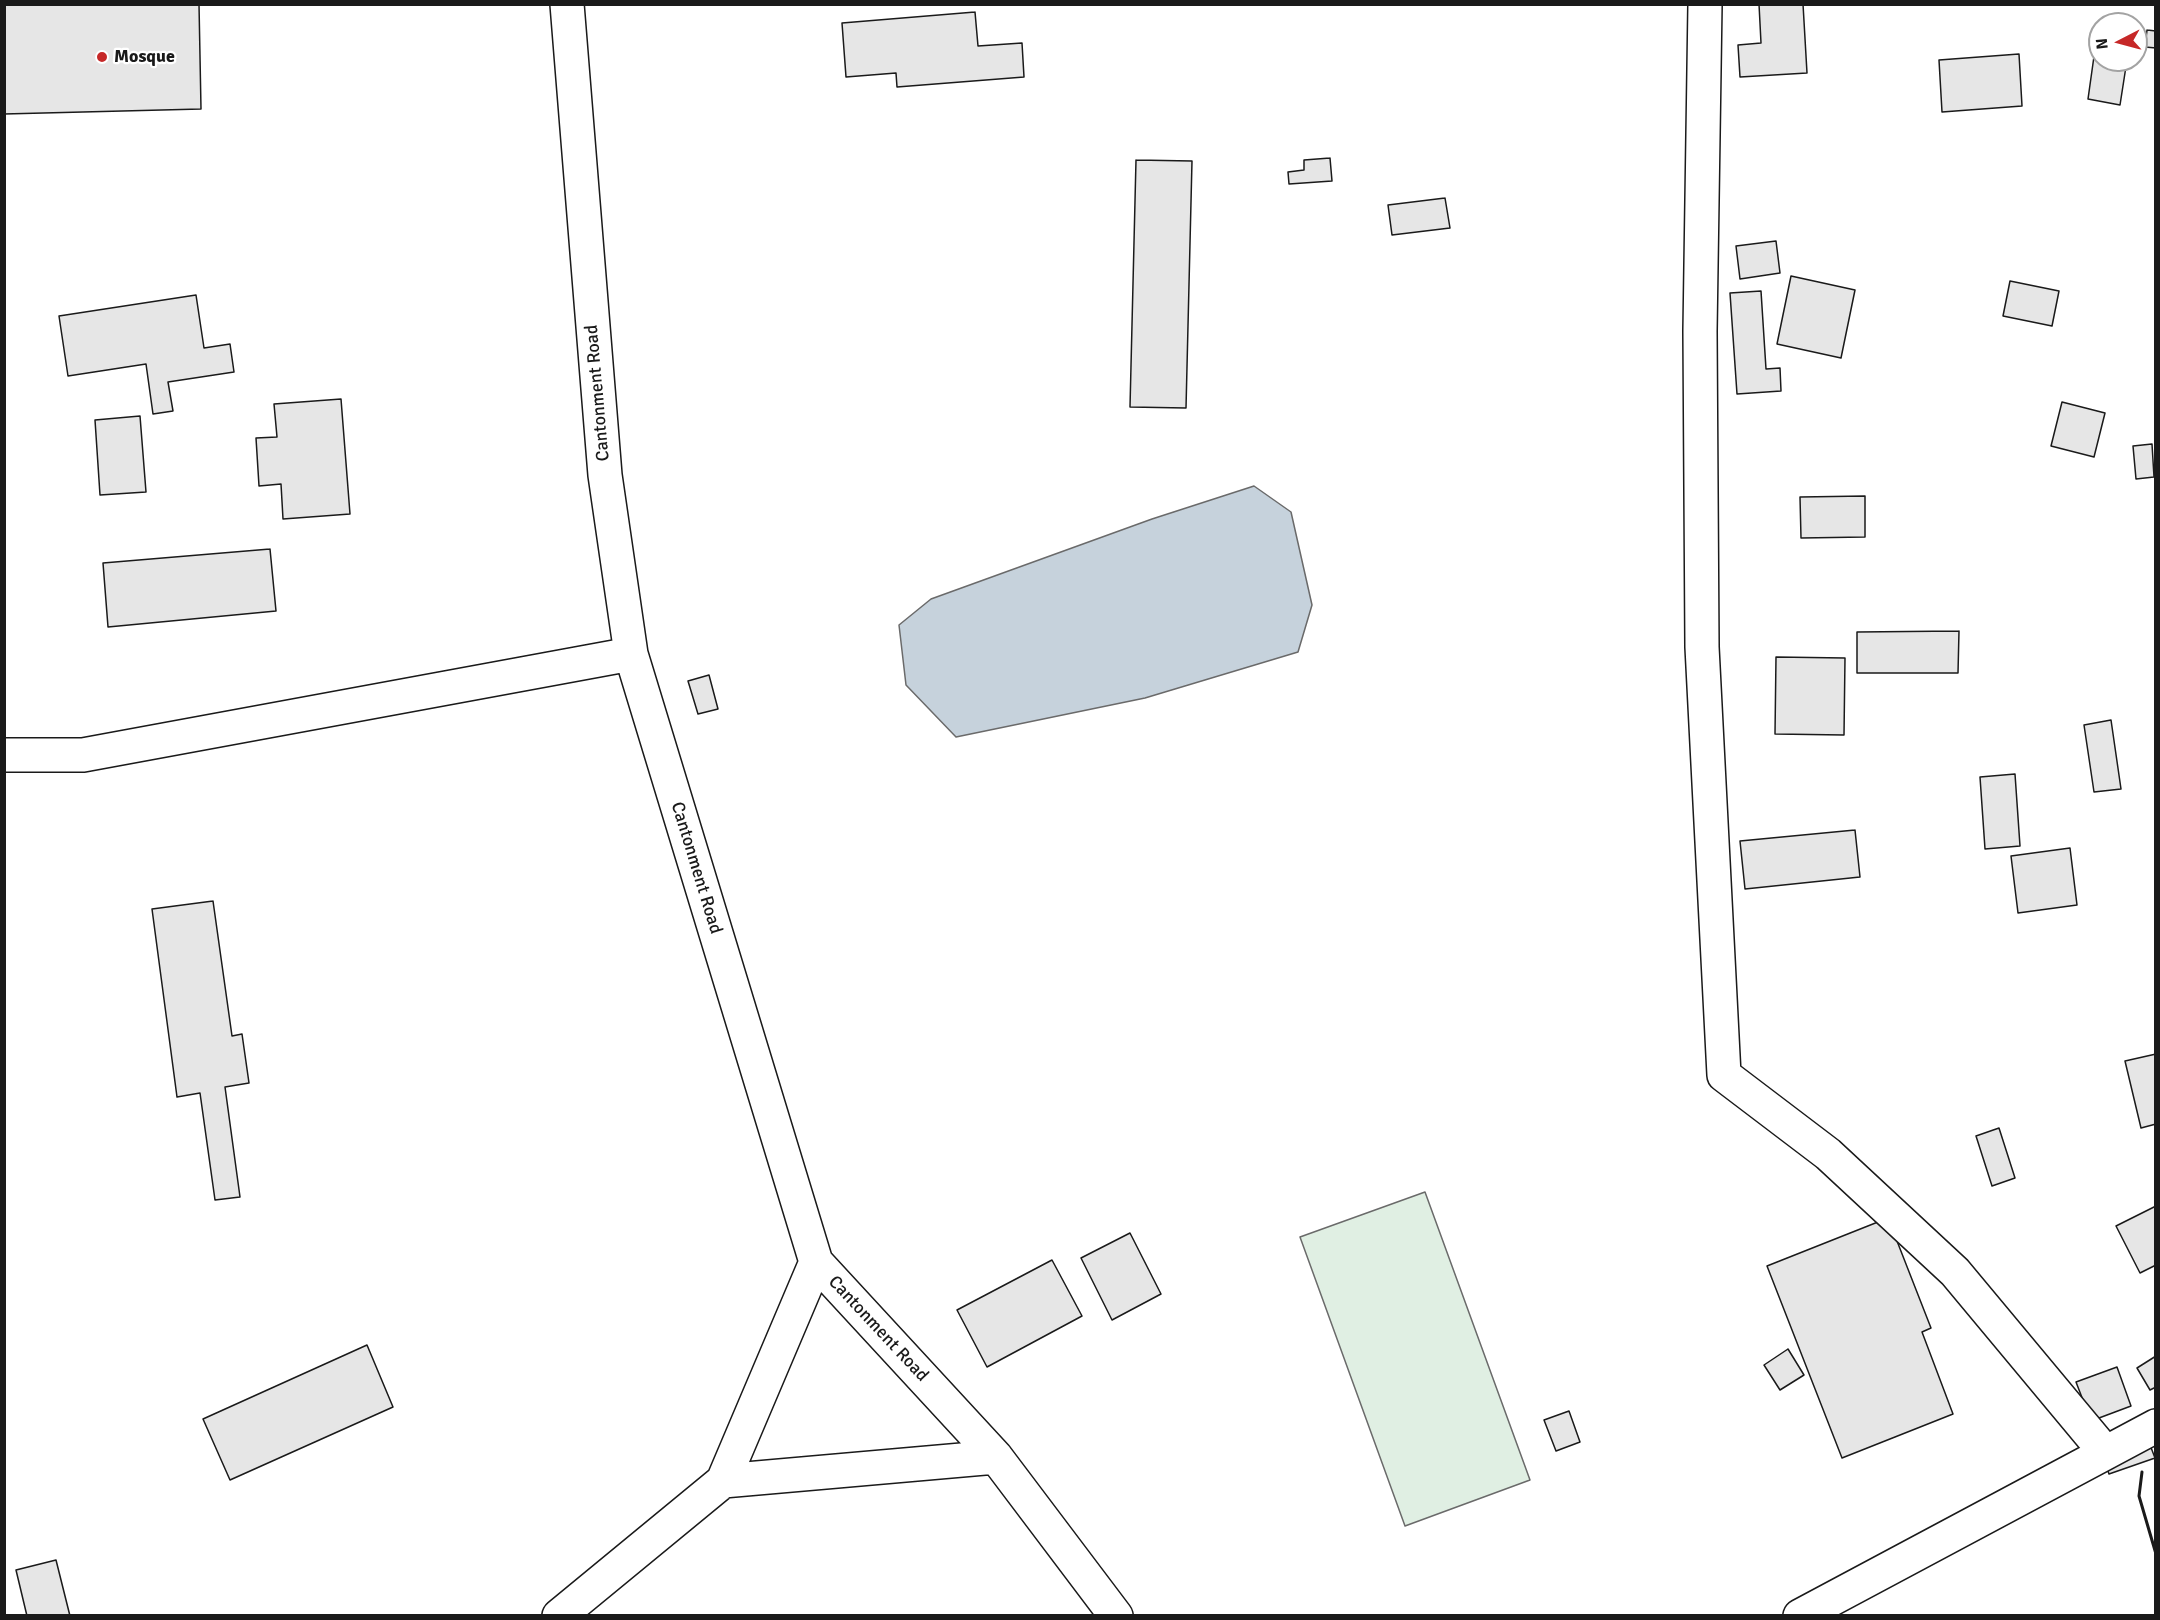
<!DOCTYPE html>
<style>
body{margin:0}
#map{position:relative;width:2160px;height:1620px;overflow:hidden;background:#fff;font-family:Signika,sans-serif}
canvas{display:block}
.frame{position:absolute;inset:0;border:6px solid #1a1a1a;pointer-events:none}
.north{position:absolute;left:2088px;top:12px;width:60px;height:60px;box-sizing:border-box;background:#fff;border:2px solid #a3a3a3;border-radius:50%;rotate:264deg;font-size:16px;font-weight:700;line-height:24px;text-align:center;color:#1a1a1a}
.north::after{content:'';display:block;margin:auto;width:21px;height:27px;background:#c62828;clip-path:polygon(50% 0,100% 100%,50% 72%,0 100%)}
</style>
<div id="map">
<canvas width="2160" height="1620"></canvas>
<div class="frame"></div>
<div class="north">N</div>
</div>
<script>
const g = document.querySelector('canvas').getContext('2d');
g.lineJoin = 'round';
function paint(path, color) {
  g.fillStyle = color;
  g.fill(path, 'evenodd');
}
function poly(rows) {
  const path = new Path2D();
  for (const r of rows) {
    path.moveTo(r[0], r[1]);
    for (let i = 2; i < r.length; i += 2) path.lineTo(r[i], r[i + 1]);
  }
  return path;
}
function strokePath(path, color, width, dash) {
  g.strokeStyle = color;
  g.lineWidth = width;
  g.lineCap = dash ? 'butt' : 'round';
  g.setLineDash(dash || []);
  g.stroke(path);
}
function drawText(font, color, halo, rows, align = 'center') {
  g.font = font + ' Signika,sans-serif';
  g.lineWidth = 4.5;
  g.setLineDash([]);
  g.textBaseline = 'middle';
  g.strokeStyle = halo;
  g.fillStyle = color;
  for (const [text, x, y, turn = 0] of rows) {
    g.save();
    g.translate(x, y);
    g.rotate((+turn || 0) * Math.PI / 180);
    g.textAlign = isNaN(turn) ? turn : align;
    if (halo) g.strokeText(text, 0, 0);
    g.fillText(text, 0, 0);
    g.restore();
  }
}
const green = poly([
 [1425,1192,1530,1480,1405,1526,1300,1237,1425,1192]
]);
paint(green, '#e0efe3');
strokePath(green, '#6a6a6a', 1.5);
const water = poly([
 [1254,486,1291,512,1312,605,1298,652,1145,698,956,737,906,685,899,625,931,599,1152,519,1254,486]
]);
paint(water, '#c6d2dc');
strokePath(water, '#6a6a6a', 1.5);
const building = poly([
 [4,4,199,4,201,109,4,114,4,4],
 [1759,4,1803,4,1807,73,1740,77,1738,45,1761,43,1759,4],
 [975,12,978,46,1022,43,1024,77,897,87,896,73,846,77,842,23,975,12],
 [2147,30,2156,31,2156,48,2145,47,2147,30],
 [2096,42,2100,42,2100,60,2127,60,2120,105,2088,99,2096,42],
 [2019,54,2022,106,1942,112,1939,60,2019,54],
 [1330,158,1332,181,1289,184,1288,172,1304,170,1304,160,1330,158],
 [1136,160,1192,161,1186,408,1130,407,1136,160],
 [1445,198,1450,228,1392,235,1388,205,1445,198],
 [1776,241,1780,273,1740,279,1736,246,1776,241],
 [1791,276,1855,290,1841,358,1777,344,1791,276],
 [2010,281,2059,291,2052,326,2003,316,2010,281],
 [1761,291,1766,369,1780,368,1781,391,1737,394,1730,293,1761,291],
 [196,295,204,348,230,344,234,372,168,382,173,411,153,414,146,364,68,376,59,316,196,295],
 [341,399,350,514,283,519,281,484,259,486,256,438,277,437,274,404,341,399],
 [2062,402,2105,413,2094,457,2051,446,2062,402],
 [140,416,146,492,100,495,95,420,140,416],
 [2152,444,2154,477,2136,479,2133,446,2152,444],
 [1865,496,1865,537,1801,538,1800,497,1865,496],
 [270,549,276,611,108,627,103,563,270,549],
 [1959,631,1958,673,1857,673,1857,632,1959,631],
 [1776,657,1845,658,1844,735,1775,734,1776,657],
 [709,675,718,709,698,714,688,681,709,675],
 [2111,720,2121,789,2094,792,2084,725,2111,720],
 [2015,774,2020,846,1985,849,1980,777,2015,774],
 [1855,830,1860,877,1745,889,1740,841,1855,830],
 [2070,848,2077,905,2018,913,2011,856,2070,848],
 [213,901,232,1036,242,1034,249,1083,225,1087,240,1197,215,1200,200,1093,177,1097,152,909,213,901],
 [2156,1054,2156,1124,2141,1128,2125,1061,2156,1054],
 [1999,1128,2015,1178,1992,1186,1976,1136,1999,1128],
 [2156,1206,2156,1265,2140,1273,2116,1226,2156,1206],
 [1888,1218,1931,1328,1922,1332,1953,1414,1842,1458,1767,1266,1888,1218],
 [1130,1233,1161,1294,1112,1320,1081,1258,1130,1233],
 [1052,1260,1082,1316,987,1367,957,1310,1052,1260],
 [367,1345,393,1407,230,1480,203,1419,367,1345],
 [1788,1349,1804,1375,1780,1390,1764,1365,1788,1349],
 [2156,1356,2156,1387,2150,1390,2137,1368,2156,1356],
 [2117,1367,2131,1406,2091,1421,2076,1382,2117,1367],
 [1569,1411,1580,1442,1556,1451,1544,1420,1569,1411],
 [2147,1437,2155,1458,2109,1474,2102,1454,2147,1437],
 [56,1560,70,1616,27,1616,16,1570,56,1560]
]);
paint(building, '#e6e6e6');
strokePath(building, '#1a1a1a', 1.5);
const minor = poly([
 [567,4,605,475,631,654,816,1262,996,1457,1116,1616],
 [1705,4,1700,331,1702,647,1724,1075,1828,1154,1955,1272,2105,1452],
 [4,755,83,755,631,654],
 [723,1481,996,1457],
 [559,1616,723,1481,816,1262],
 [1800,1616,2156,1426]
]);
strokePath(minor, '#1a1a1a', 36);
strokePath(minor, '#fff', 33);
strokePath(poly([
 [2142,1472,2139,1496,2156,1554]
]), '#1a1a1a', 3);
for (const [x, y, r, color] of [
 [102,57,6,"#c62828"]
]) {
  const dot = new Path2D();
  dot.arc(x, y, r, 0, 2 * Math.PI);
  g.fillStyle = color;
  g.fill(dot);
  strokePath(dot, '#fff', 2);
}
drawText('bold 18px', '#1a1a1a', '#fff', [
 ["Mosque",114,57]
], 'left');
drawText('18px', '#1a1a1a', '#fff', [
 ["Cantonment Road",598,393,-95],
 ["Cantonment Road",696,868,73],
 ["Cantonment Road",878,1329,47]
]);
</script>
